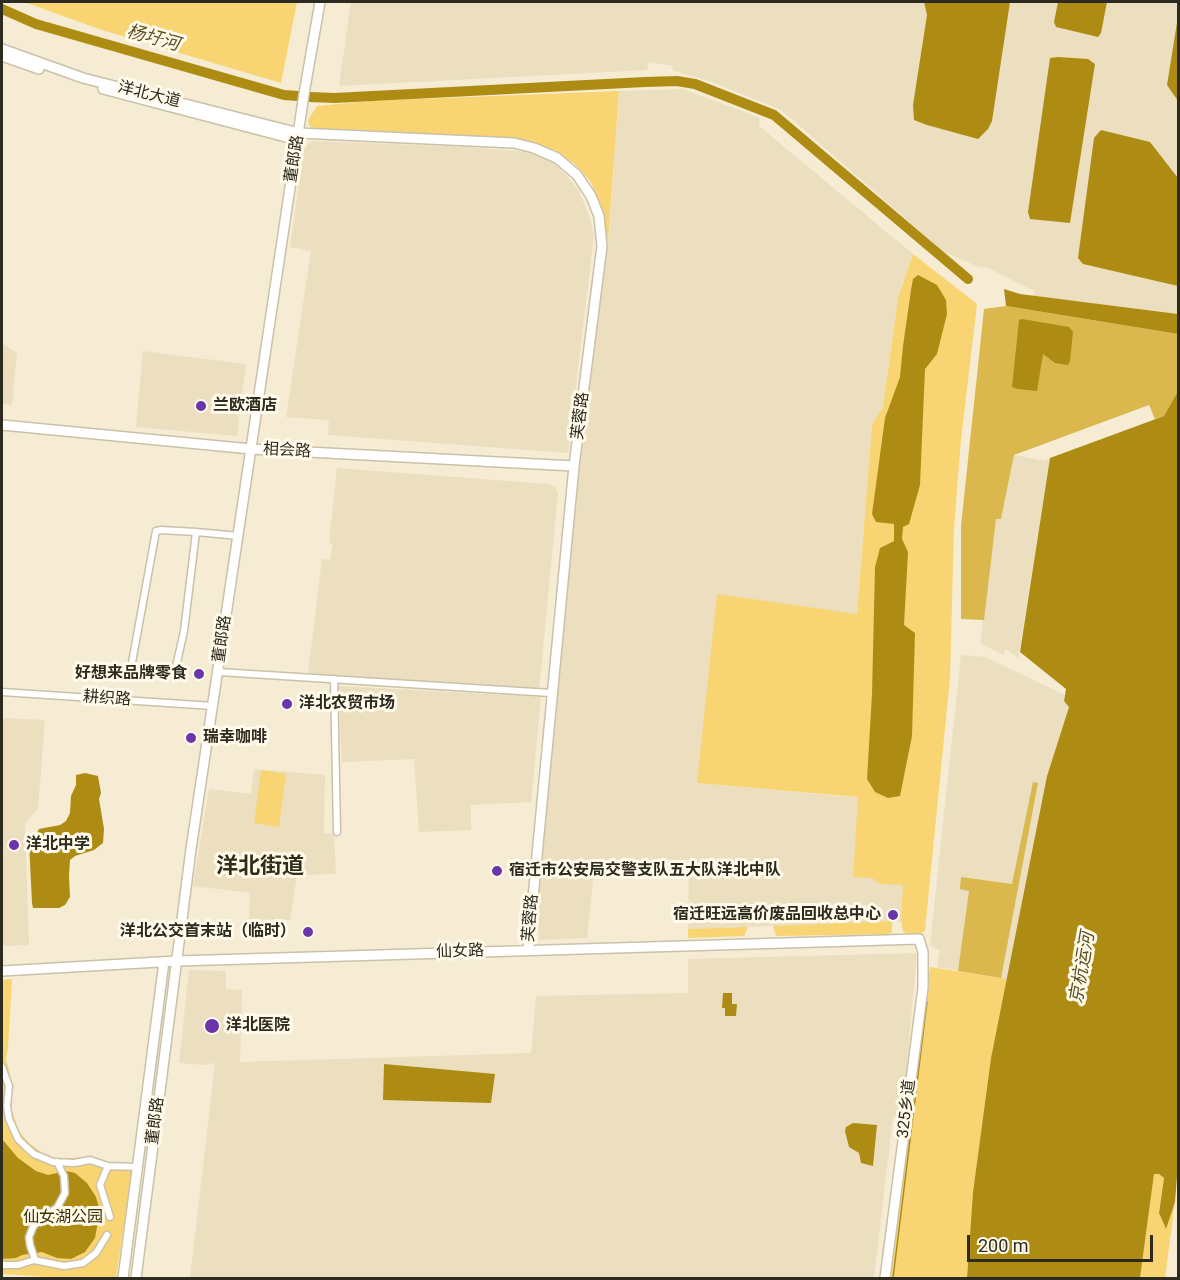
<!DOCTYPE html>
<meta charset="utf-8">
<style>
body{margin:0}
#map{position:relative;width:1180px;height:1280px;overflow:hidden;background:#f5ecd3;font-family:Roboto,sans-serif}
canvas{display:block}
.frame{position:absolute;inset:0;border:3px solid #2d2a20;pointer-events:none}
.scale{position:absolute;left:967px;top:1235px;width:186px;height:27px;box-sizing:border-box;border:3px solid #2d2a20;border-top:0;padding-left:8px;font-size:18px;line-height:21px;white-space:nowrap;color:#2d2a20;-webkit-text-stroke:4px #fffaea;paint-order:stroke}
</style>
<div id="map">
<canvas width="1180" height="1280"></canvas>
<div class="frame"></div>
<div class="scale">200 m</div>
</div>
<script>
const g = document.querySelector('canvas').getContext('2d');
g.lineJoin = 'round';
function paint(path, color) {
  g.fillStyle = color;
  g.fill(path, 'evenodd');
}
function poly(rows) {
  const path = new Path2D();
  for (const r of rows) {
    path.moveTo(r[0], r[1]);
    for (let i = 2; i < r.length; i += 2) path.lineTo(r[i], r[i + 1]);
  }
  return path;
}
function strokePath(path, color, width, dash) {
  g.strokeStyle = color;
  g.lineWidth = width;
  g.lineCap = dash ? 'butt' : 'round';
  g.setLineDash(dash || []);
  g.stroke(path);
}
function drawText(font, color, halo, rows, align = 'center') {
  g.font = font + ' Roboto,"Noto Sans SC",sans-serif';
  g.lineWidth = 6;
  g.setLineDash([]);
  g.textBaseline = 'middle';
  g.strokeStyle = halo;
  g.fillStyle = color;
  for (const [text, x, y, turn = 0] of rows) {
    g.save();
    g.translate(x, y);
    g.rotate((+turn || 0) * Math.PI / 180);
    g.textAlign = isNaN(turn) ? turn : align;
    if (halo) g.strokeText(text, 0, 0);
    g.fillText(text, 0, 0);
    g.restore();
  }
}
paint(poly([
 [351,2,1178,2,1178,16,1167,84,1178,101,1178,314,1034,296,1034,291,988,268,979,267,944,252,786,114,777,108,712,82,672,70,673,66,649,62,647,70,339,86],
 [683,89,760,118,759,126,913,254,898,298,883,407,872,425,857,614,697,783,929,804,915,921,688,929,689,860,595,863,587,938,539,940,539,932,535,930,555,695,579,458,604,247,608,247,619,91],
 [312,141,470,147,527,152,539,155,554,163,565,174,579,191,590,218,594,236,568,453,328,435,329,420,286,417,311,251,290,247,304,150,308,144],
 [2,343,17,353,12,405,2,404],
 [143,351,246,364,237,436,136,427],
 [1014,455,1045,461,1050,458,1018,658,1006,649,1003,655,980,643,996,519,1001,519],
 [337,468,548,484,555,487,558,493,539,690,308,673,322,559,330,560,333,544,329,543],
 [961,655,985,657,1065,695,1064,701,1069,706,1047,776,1007,979,937,967,940,951,930,945],
 [338,686,541,697,531,802,471,805,471,830,419,832,414,759,342,762],
 [2,718,45,720,38,809,25,823,29,945,2,946],
 [254,769,325,775,324,833,334,834,336,874,297,875,290,920,249,919,250,893,193,886,209,789,251,794],
 [917,953,902,1117,893,1117,874,1278,190,1278,215,1063,204,1065,179,1063,189,970,226,971,226,989,242,990,240,1062,531,1053,536,996,688,993,688,959]
]), '#ebdfbf');
paint(poly([
 [24,2,297,2,281,83,102,30],
 [619,91,608,241,601,207,591,182,576,165,555,150,515,138,407,136,355,130,314,129,309,125,308,120,317,106,370,101],
 [913,254,977,304,961,440,954,528,950,678,925,930,922,933,907,934,903,931,901,921,903,885,880,884,872,878,853,877,858,797,697,783,717,594,857,614,872,425,883,407,898,298],
 [261,770,286,774,279,827,254,823],
 [892,921,892,932,888,934,776,936,773,926],
 [748,927,744,936,688,938,688,929],
 [930,967,1007,979,991,1058,973,1192,967,1278,891,1278],
 [12,979,8,1048,6,1059,12,1082,12,1111,19,1131,28,1142,41,1152,53,1158,75,1158,91,1156,106,1162,133,1164,116,1278,63,1278,2,1274,2,980],
 [1154,1174,1159,1174,1164,1177,1159,1213,1165,1228,1175,1202,1165,1278,1140,1278]
]), '#f8d572');
paint(poly([
 [1006,306,1178,334,1178,391,1164,416,1155,419,1149,405,1014,455,1001,519,996,519,984,620,961,619,961,526,984,309],
 [1033,782,1038,783,1001,978,958,971,969,891,960,889,961,877,1012,884]
]), '#dab84e');
paint(poly([
 [924,2,1010,2,992,121,988,129,978,139,927,125,914,120,913,105,927,15],
 [1058,2,1107,2,1101,33,1098,37,1056,27,1054,22],
 [1178,16,1178,101,1167,85],
 [1058,57,1088,59,1095,64,1070,223,1030,219,1028,212,1050,58],
 [1101,130,1150,142,1178,178,1178,286,1083,264,1078,258,1094,138],
 [918,275,937,285,946,300,947,314,937,354,925,369,920,485,909,524,903,527,902,539,908,552,904,625,915,633,912,736,900,796,888,798,875,792,867,779,872,694,875,567,880,548,894,541,894,524,876,522,872,514,885,418,900,377,903,346,911,290,913,279],
 [1004,289,1020,294,1178,314,1178,334,1006,306],
 [1022,319,1069,327,1073,332,1070,361,1068,365,1055,363,1043,354,1037,391,1018,389,1012,387,1019,320],
 [1178,391,1178,1164,1175,1202,1166,1229,1159,1213,1164,1178,1159,1174,1154,1174,1140,1278,967,1278,973,1192,991,1058,1047,776,1069,707,1064,701,1066,689,1020,652,1050,458,1164,416],
 [85,773,98,776,101,793,99,799,104,829,103,843,94,850,75,856,70,860,69,876,70,897,65,905,59,908,33,908,32,903,29,842,35,837,39,829,60,825,66,821,70,813,71,796,76,785,76,775],
 [723,993,732,993,732,1004,737,1004,736,1016,725,1016,725,1008,722,1008],
 [384,1064,495,1074,491,1103,383,1100],
 [853,1123,877,1125,873,1166,861,1163,859,1153,849,1147,845,1131,846,1127],
 [2,1139,18,1158,36,1171,48,1175,66,1171,75,1173,87,1183,96,1197,100,1211,95,1238,85,1252,71,1259,57,1258,42,1252,22,1255,16,1258,2,1259]
]), '#ae8c14');
strokePath(poly([
 [893,1278,927,1002]
]), '#ae8c14', 1.5);
strokePath(poly([
 [2,9,36,24,284,95,298,96],
 [310,97,334,98,645,82,677,81,695,84,774,115,968,279]
]), '#ae8c14', 10);
const street = poly([
 [196,532,184,631,175,671,173,673,131,668,156,531,161,530,196,532,239,536],
 [219,672,551,693],
 [334,679,337,832],
 [2,692,213,706],
 [2,1067,9,1086,7,1106,9,1119,18,1139,25,1146,34,1154,53,1162,74,1163,90,1160,108,1166,138,1167],
 [108,1166,100,1185,110,1217],
 [35,1260,30,1245,29,1237,33,1227,40,1218,57,1208,65,1193,64,1176,57,1162],
 [2,1265,18,1265,34,1260,64,1266,83,1263,96,1253,107,1235]
]);
const secondary = poly([
 [2,49,83,78,299,133,514,143,534,148,557,158,577,175,591,196,599,216,602,246,574,466,528,950],
 [2,56,39,69],
 [103,89,297,140],
 [2,425,251,449,574,466],
 [2,971,177,961,919,939,923,952,923,988,885,1278],
 [123,1278,164,962],
 [136,1278,191,849,304,94,320,2]
]);
strokePath(street, '#cac1a9', 9);
strokePath(secondary, '#cac1a9', 12);
strokePath(street, '#fff', 6);
strokePath(secondary, '#fff', 9);
for (const [x, y, r, color] of [
 [201,406,6,"#6b34ab"],
 [199,674,6,"#6b34ab"],
 [287,704,6,"#6b34ab"],
 [191,738,6,"#6b34ab"],
 [14,845,6,"#6b34ab"],
 [497,871,6,"#6b34ab"],
 [893,915,6,"#6b34ab"],
 [308,932,6,"#6b34ab"],
 [212,1026,8,"#6b34ab"]
]) {
  const dot = new Path2D();
  dot.arc(x, y, r, 0, 2 * Math.PI);
  g.fillStyle = color;
  g.fill(dot);
  strokePath(dot, '#fffaea', 2);
}
drawText('16px', '#2d2a20', '#fffaea', [
 ["洋北大道",149,95,14],
 ["董郎路",295,159,-81],
 ["芙蓉路",581,416,-83],
 ["相会路",287,451,3],
 ["董郎路",223,639,-82],
 ["耕织路",107,699,4],
 ["芙蓉路",531,918,-85],
 ["仙女路",460,952,-2],
 ["325乡道",907,1109,-83],
 ["董郎路",156,1121,-83]
]);
drawText('bold 16px', '#2d2a20', '#fffaea', [
 ["兰欧酒店",213,406],
 ["好想来品牌零食",187,674,"right"],
 ["洋北农贸市场",299,704],
 ["瑞幸咖啡",203,738],
 ["洋北中学",26,845],
 ["宿迁市公安局交警支队五大队洋北中队",509,871],
 ["宿迁旺远高价废品回收总中心",881,915,"right"],
 ["洋北公交首末站（临时）",296,932,"right"],
 ["洋北医院",226,1026]
], 'left');
drawText('16px', '#3e3001', '#fffaea', [
 ["仙女湖公园",63,1218]
]);
drawText('italic 18px', '#5e4f24', '#fffaea', [
 ["杨圩河",153,39,15],
 ["京杭运河",1083,968,-80]
]);
drawText('bold 22px', '#342d18', '#fffaea', [
 ["洋北街道",260,867]
]);
</script>
